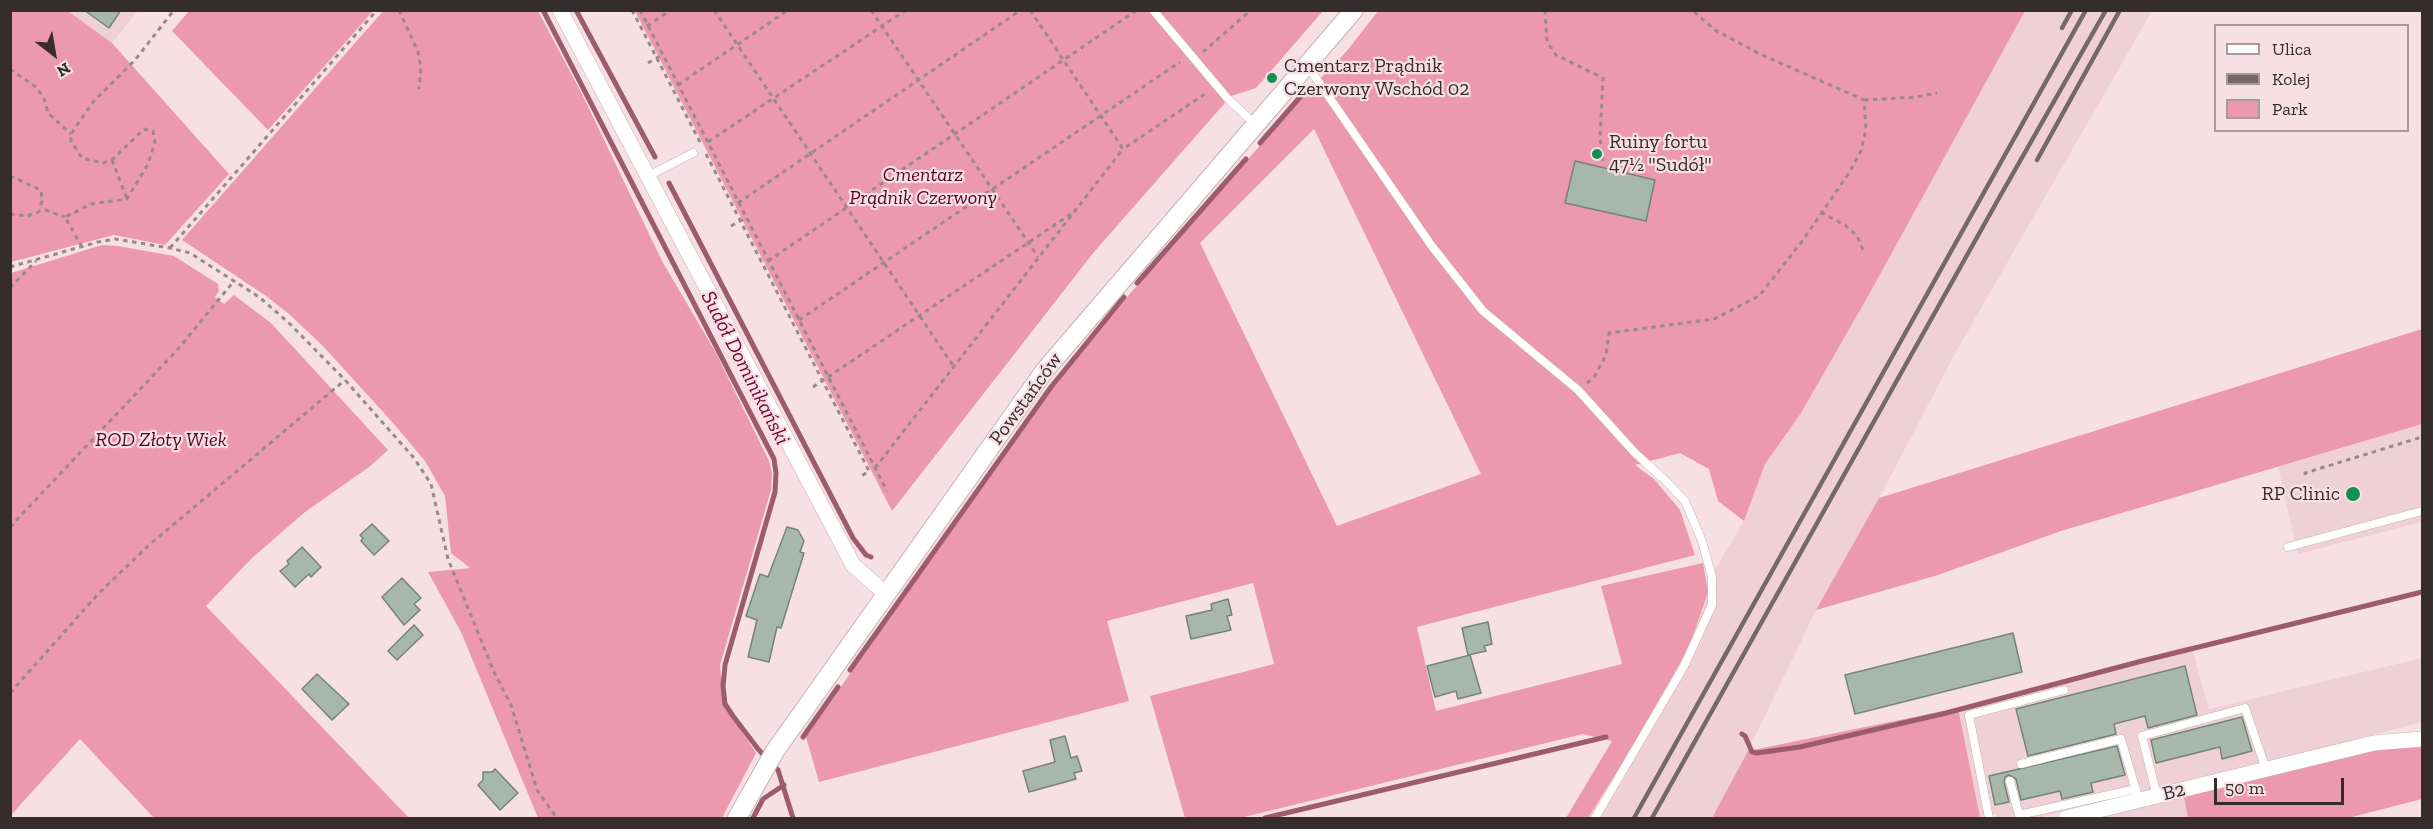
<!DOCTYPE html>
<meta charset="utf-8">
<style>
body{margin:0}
#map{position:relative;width:2433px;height:829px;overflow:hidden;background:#f6e0e5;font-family:"Zilla Slab",serif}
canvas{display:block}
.frame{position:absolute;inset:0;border:12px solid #352c2e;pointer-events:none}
.legend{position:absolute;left:2214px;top:24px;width:195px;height:108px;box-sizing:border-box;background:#f6e0e5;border:2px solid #a9989c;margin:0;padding:8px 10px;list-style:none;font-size:18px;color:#352c2e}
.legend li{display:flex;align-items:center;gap:12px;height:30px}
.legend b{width:30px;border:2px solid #a9989c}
.north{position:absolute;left:24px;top:24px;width:60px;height:60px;-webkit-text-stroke:4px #f6e0e5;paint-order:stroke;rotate:149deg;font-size:16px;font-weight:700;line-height:24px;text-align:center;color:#352c2e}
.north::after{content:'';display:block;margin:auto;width:21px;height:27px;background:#352c2e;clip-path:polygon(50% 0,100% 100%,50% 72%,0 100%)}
.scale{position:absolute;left:2214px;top:778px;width:130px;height:27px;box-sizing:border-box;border:3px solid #352c2e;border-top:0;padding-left:8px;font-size:18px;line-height:21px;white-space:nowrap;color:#352c2e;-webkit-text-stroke:4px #f6e0e5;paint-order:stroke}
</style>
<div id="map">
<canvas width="2433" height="829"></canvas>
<div class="frame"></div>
<ul class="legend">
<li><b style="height:8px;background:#fff"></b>Ulica</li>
<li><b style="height:8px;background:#75686b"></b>Kolej</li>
<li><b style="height:16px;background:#ec98ae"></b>Park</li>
</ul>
<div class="north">N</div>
<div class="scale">50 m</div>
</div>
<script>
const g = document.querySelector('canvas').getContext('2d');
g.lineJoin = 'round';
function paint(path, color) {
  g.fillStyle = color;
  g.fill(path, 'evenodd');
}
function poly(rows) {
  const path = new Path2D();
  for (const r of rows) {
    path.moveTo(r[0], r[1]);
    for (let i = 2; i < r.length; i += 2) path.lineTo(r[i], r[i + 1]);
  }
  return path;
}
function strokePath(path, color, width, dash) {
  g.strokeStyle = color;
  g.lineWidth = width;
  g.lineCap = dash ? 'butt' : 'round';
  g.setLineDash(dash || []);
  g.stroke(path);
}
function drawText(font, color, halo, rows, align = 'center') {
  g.font = font + ' "Zilla Slab",serif';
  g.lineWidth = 4.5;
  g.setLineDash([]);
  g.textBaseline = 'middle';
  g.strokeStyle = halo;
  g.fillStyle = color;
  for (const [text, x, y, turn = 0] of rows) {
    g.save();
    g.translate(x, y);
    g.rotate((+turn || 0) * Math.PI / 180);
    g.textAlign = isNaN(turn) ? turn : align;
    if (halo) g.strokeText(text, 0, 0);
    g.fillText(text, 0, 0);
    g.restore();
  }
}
paint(poly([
 [68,11,138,11,112,43],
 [2025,11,2152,11,1957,350,1879,498,1816,610,1748,751,1712,818,1588,818,1632,749,1612,741,1744,521,1765,464,1801,413,1867,298],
 [2422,424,2422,522,2298,554,2278,467],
 [2191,645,2209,709,2422,658,2422,722,2270,762,2038,818,1997,818,1996,814,1980,817,1958,708],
 [2183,793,2188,818,2083,818]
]), '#efd0d7');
paint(poly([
 [11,10,68,11,112,43,229,174,165,245,114,235,11,262],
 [384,10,538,11,583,96,662,261,716,353,769,461,772,473,771,490,720,665,723,704,756,753,722,818,538,818,461,632,428,572,470,568,451,553,445,496,425,461,394,424,322,345,289,314,266,296,182,240],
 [189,11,190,10,373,11,268,130,172,31],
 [635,11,1323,11,1256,88,1231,96,1094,252,892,511],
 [1378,11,2025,11,1867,298,1801,413,1765,464,1744,521,1718,501,1709,469,1680,453,1635,465,1654,479,1680,510,1695,555,1417,627,1436,711,1622,664,1601,586,1703,563,1708,592,1689,647,1632,748,1588,818,1566,818,1612,741,1583,734,1240,818,1185,818,1150,696,1274,664,1253,583,1107,621,1129,701,819,782,806,737,1055,379,1307,92,1346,52],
 [1314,129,1481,474,1337,526,1200,243],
 [102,245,118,246,174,256,218,284,219,291,215,297,224,304,234,295,271,323,388,450,369,467,305,512,252,558,206,606,409,818,154,818,80,739,11,815,11,273],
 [2422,329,2422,424,2061,531,1938,575,1816,610,1879,498],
 [1958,708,1980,817,1712,818,1748,751],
 [2422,747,2422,799,2348,818,2188,818,2183,793,2375,749]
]), '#ec98ae');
strokePath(poly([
 [543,10,774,459,776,473,775,492,725,665,723,686,725,704,733,716,758,749,778,770,793,818],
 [576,10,655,157],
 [1260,143,1301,96],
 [669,183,853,538,866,555,871,557],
 [1137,283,1246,159],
 [850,670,1051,387,1124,297],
 [1742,734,1745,736,1752,752,1757,753,1800,747,1946,713,2142,661,2422,592],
 [803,737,838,687],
 [753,818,763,799,784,785],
 [1265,818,1606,737]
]), '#9d5c6e', 5);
const building = poly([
 [84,10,121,10,109,28,84,10],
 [1575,161,1655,180,1646,221,1565,203,1575,161],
 [372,524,389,541,374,555,361,541,363,538,360,535,372,524],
 [787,527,798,530,804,541,800,552,804,553,781,628,777,627,769,662,748,657,757,620,746,616,760,574,768,577,787,527],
 [302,547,321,567,311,577,309,574,295,587,280,571,289,564,287,561,302,547],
 [402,578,421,598,414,604,420,610,404,625,382,597,402,578],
 [1228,599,1232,615,1227,616,1231,630,1191,639,1186,616,1212,610,1211,604,1228,599],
 [1488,622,1492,644,1484,646,1486,651,1468,655,1462,628,1488,622],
 [414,625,423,635,397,660,388,651,414,625],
 [2013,633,2022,672,1855,714,1845,675,2013,633],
 [1470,655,1481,693,1458,699,1456,691,1435,697,1427,666,1470,655],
 [2185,666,2197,715,2148,728,2145,716,2114,724,2116,734,2028,756,2016,709,2185,666],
 [317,674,349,704,332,720,302,689,317,674],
 [2242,717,2252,751,2222,759,2220,747,2156,763,2151,740,2242,717],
 [1065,736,1071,758,1077,756,1082,771,1074,773,1076,779,1029,792,1023,771,1055,762,1050,740,1065,736],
 [2117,746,2125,775,2091,783,2093,792,2062,799,2060,791,2021,800,2016,779,2009,775,2005,777,2004,782,2009,802,1995,805,1989,776,2117,746],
 [495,769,518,793,500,810,478,785,483,780,483,772,492,772,495,769]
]);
paint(building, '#a7b7ab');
strokePath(building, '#748478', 1.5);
const service = poly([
 [1153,10,1228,99,1255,124],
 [1307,65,1431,245,1483,311,1578,390,1635,453,1665,480,1685,501,1702,541,1712,577,1712,605,1684,666,1595,818],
 [648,176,693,153],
 [2288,547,2422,511],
 [2021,764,2121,739,2139,801],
 [2010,781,2019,815,2136,789],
 [2157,796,2142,736,2245,708,2266,769],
 [1989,818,1969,715,2064,690]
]);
const minor = poly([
 [560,10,853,565,886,594],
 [2066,818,2374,743,2422,739]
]);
const tertiary = poly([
 [737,818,775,751,1045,370,1354,10]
]);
strokePath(service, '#c7b1b6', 9);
strokePath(minor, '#c7b1b6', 16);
strokePath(tertiary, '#c7b1b6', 20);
strokePath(poly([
 [399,10,418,52,421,68,419,89],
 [632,10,700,142],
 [640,10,887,491],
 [714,10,954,367],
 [871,10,1038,257],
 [1030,10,1123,149,1208,92],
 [1545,10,1547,42,1556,55,1603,78,1600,138,1603,161],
 [647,26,671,10],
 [1203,52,1251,10],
 [648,63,662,55],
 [10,69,36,87,44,98,48,113,71,134],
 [678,85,788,10],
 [1864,100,1917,97,1937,93],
 [708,142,906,10],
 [706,154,869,471,860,477],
 [112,160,127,199],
 [10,176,41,190,42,201,39,210],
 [738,203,1021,10],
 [1821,212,1846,226,1857,236,1863,250],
 [10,214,27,216,45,210,65,217],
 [731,226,746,218],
 [82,247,65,217,91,204,127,199,148,164,155,142,153,131,144,129,112,160,103,163,82,158,71,141,71,134,93,102,135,60,174,10],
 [170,248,377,10],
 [768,261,1137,10],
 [10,267,98,242,115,239,170,248,190,253,234,281,259,297,288,322,345,380,414,458,431,484,448,559,494,672,511,705,537,790,557,818],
 [10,288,36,261],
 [799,320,1180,62],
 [1587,383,1594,377,1606,355,1609,333,1714,319,1759,296,1803,240,1849,173,1861,151,1866,129,1864,100,1760,54,1715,30,1692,10],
 [813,387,1071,214],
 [875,468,1123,149],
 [2305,475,2305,473,2422,437],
 [10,527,179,348,234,281],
 [10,693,99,593,148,546,345,380]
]), '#99898c', 3, [4.5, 4.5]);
strokePath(service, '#fff', 8);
strokePath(minor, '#fff', 15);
strokePath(tertiary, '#fff', 18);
strokePath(poly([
 [2062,28,2072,10],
 [2037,160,2120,10],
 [1634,818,2086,10],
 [1652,818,1999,198,2106,10]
]), '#75686b', 4.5);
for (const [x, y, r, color] of [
 [1272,78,6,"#10914e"],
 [1597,154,6,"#10914e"],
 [2353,494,8,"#10914e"]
]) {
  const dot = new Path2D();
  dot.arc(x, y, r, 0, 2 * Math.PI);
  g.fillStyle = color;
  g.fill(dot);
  strokePath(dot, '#f6e0e5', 2);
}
drawText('20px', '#352c2e', '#f6e0e5', [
 ["Cmentarz Prądnik",1284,66],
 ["Czerwony Wschód 02",1284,89],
 ["Ruiny fortu",1609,142],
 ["47½ \"Sudół\"",1609,165],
 ["RP Clinic",2340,494,"right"]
], 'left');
drawText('italic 20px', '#540226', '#f6e0e5', [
 ["Cmentarz",923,175],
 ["Prądnik Czerwony",923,198],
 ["ROD Złoty Wiek",161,440]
]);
drawText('20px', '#352c2e', '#f6e0e5', [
 ["Powstańców",1026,399,-54],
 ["B2",2174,792,-14]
]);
drawText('italic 21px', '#730236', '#f6e0e5', [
 ["Sudół Dominikański",745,368,63]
]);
</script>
